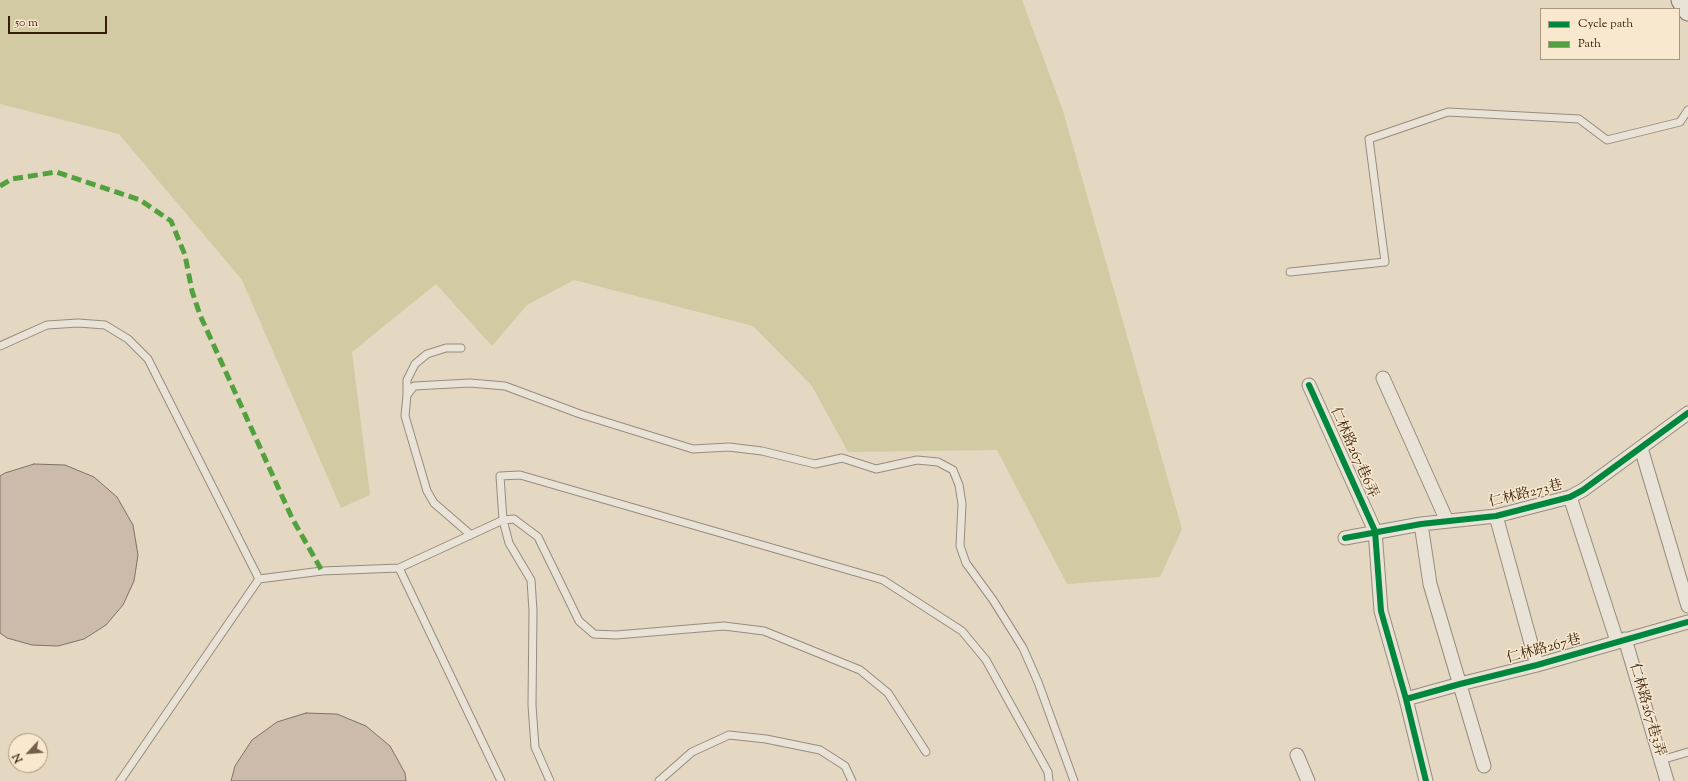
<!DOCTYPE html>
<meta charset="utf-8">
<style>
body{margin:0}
#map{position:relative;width:1688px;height:781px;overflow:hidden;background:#e4d8c2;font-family:"Sorts Mill Goudy",serif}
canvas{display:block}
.legend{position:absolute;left:1540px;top:8px;width:140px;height:52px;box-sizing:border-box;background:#f7e8ce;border:1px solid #aa967f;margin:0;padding:5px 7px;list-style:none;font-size:12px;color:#371c09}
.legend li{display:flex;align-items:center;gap:8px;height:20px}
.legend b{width:20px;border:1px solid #aa967f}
.north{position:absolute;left:8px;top:733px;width:40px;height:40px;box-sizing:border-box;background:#f7e8ce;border:1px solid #aa967f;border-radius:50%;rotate:244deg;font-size:11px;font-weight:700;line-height:16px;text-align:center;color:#371c09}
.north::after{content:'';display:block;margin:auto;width:14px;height:18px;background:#745e4a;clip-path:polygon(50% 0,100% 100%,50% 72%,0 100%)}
.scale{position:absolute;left:8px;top:16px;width:99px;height:18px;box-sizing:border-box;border:2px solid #371c09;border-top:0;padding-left:5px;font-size:12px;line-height:14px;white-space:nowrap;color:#371c09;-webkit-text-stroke:3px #f7e8ce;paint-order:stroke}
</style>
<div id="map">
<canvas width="1688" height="781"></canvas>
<ul class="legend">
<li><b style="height:5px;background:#00873e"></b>Cycle path</li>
<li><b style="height:5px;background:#53a13e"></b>Path</li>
</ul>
<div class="north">N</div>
<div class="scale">50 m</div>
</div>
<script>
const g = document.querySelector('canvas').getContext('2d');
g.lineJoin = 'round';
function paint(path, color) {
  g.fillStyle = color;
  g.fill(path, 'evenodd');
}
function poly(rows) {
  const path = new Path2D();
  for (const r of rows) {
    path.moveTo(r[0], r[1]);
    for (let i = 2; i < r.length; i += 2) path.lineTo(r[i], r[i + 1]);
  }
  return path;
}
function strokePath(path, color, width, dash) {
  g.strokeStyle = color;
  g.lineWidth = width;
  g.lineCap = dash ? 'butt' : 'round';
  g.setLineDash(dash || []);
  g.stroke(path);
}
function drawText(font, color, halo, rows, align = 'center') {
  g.font = font + ' "Sorts Mill Goudy","Noto Serif TC",serif';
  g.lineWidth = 3;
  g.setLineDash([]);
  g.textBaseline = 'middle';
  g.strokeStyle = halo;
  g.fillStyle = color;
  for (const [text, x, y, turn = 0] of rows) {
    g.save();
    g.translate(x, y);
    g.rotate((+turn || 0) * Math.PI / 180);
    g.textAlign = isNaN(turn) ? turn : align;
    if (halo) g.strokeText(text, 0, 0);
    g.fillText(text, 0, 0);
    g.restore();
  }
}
paint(poly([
 [0,0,1022,0,1063,111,1182,529,1160,577,1067,584,997,450,848,452,812,386,753,326,574,280,527,305,492,346,436,284,352,352,370,495,341,508,242,280,119,134,0,104]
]), '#d1caa2');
const building = poly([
 [34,464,65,465,94,477,117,497,133,525,138,555,134,581,123,605,106,625,84,639,58,646,32,645,7,638,0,633,0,476,5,473,34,464],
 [306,713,337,714,366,726,390,746,405,773,406,781,231,781,235,766,252,740,277,722,306,713]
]);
paint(building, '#ccbaaa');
strokePath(building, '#7d7264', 1);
const service = poly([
 [1290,272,1385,262,1369,139,1448,112,1579,119,1607,140,1680,122,1688,110],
 [0,346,47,325,78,323,105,325,128,339,148,359,259,579],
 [407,395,407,380,415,364,427,354,446,348,461,348],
 [471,535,434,503,427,491,405,416,407,395,414,386,470,383,505,386,580,414,693,449,729,447,762,451,815,464,842,458,876,469,917,460,938,462,953,470,959,485,962,504,960,546,966,563,993,600,1023,648,1038,682,1074,781],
 [399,568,501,781],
 [1661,760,1688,752],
 [120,781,259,579,322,571,399,568,503,520,514,519,538,537,579,621,594,634,616,635,724,626,764,631,860,670,888,693,926,752],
 [550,781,535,747,532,705,533,611,531,580,509,543,503,520,500,476,520,475,883,580,962,631,986,660,1048,772,1049,781],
 [659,781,692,752,729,735,766,739,820,750,845,766,852,781]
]);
const minor = poly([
 [1383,378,1447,521],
 [1309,385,1375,531,1381,611,1406,699,1426,781],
 [1641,448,1688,606],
 [1570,497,1617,641],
 [1496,516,1537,665],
 [1421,524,1430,584,1484,766],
 [1345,538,1421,524,1496,516,1570,497,1583,490,1688,413],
 [1625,639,1667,781],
 [1406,699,1460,684,1537,665,1688,622],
 [1297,755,1308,781]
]);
const secondary = poly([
 [1681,0,1688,11]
]);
strokePath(service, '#968c7d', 9);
strokePath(minor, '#968c7d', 15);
strokePath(secondary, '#7d7264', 21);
strokePath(service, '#e9e2d7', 7);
strokePath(minor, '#e9e2d7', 13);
strokePath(secondary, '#e9e2d7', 19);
strokePath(poly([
 [0,186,12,179,56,172,140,200,171,221,185,255,192,291,200,315,292,518,322,571]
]), '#53a13e', 5, [10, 5]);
strokePath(poly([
 [1309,385,1375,531,1381,611,1406,699,1426,781],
 [1345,538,1421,524,1496,516,1570,497,1583,490,1688,413],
 [1406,699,1460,684,1537,665,1688,622]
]), '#00873e', 6);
drawText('14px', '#371c09', '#f7e8ce', [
 ["仁林路267巷6弄",1353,453,66],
 ["仁林路273巷",1526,495,-14],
 ["仁林路267巷",1544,650,-15],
 ["仁林路267巷3弄",1646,710,74]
]);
</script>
